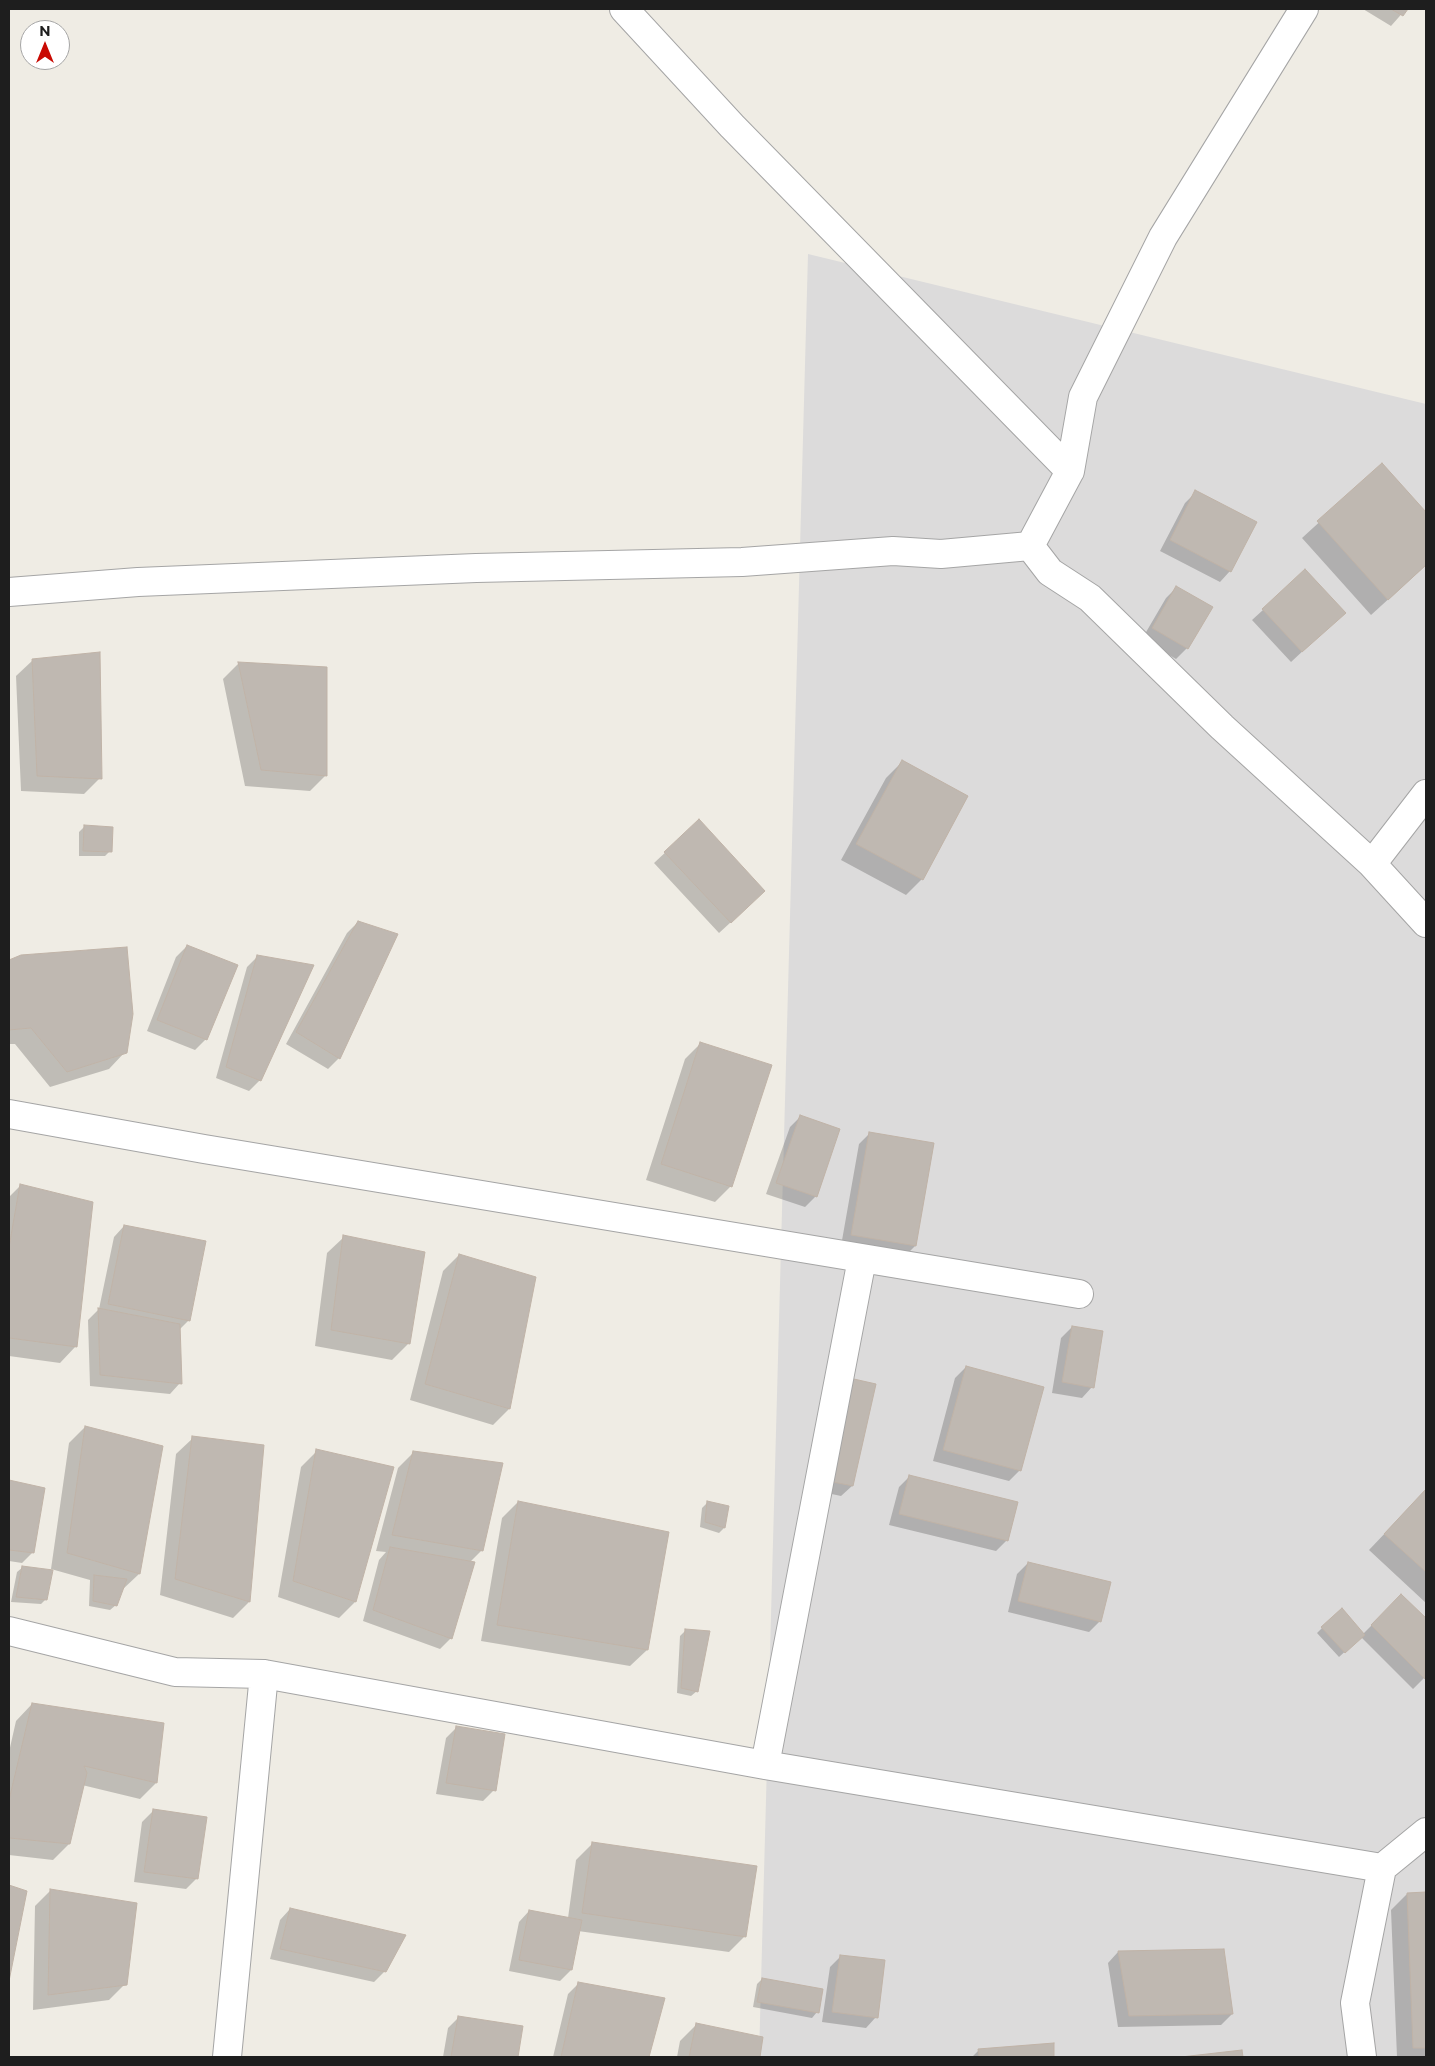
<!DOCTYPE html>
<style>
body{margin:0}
#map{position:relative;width:1435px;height:2066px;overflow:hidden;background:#efece4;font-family:Montserrat,sans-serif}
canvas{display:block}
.frame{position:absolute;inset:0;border:10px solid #1e1e1e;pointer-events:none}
.north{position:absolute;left:20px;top:20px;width:50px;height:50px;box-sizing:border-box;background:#fff;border:1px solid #a5a5a5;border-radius:50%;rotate:0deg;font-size:14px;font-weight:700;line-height:20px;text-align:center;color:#1e1e1e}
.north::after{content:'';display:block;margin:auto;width:18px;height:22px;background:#c90a03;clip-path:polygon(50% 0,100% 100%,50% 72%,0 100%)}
</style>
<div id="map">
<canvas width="1435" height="2066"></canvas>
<div class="frame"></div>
<div class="north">N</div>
</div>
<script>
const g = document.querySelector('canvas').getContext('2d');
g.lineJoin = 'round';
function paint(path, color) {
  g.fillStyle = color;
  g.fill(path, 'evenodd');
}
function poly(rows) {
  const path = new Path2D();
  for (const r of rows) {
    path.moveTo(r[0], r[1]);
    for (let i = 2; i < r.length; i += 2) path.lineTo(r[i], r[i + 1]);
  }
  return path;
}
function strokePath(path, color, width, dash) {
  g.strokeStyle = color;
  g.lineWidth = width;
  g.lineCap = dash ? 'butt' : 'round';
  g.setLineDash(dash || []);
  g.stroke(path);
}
paint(poly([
 [808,254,1426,404,1426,2057,759,2057]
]), '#dcdbdb');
paint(poly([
 [1363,9,1406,9,1391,26],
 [1382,465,1426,514,1426,565,1371,615,1302,538],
 [1196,492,1230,571,1220,582,1160,551,1185,503],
 [1177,587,1187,648,1176,659,1142,639,1166,598],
 [1263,610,1333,623,1291,662,1252,620],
 [33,660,100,778,84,794,21,791,16,676],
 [239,663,326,775,310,791,245,786,223,679],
 [902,762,922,879,906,895,841,860,886,778],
 [699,821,753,902,719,933,654,863],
 [84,827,110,851,105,856,79,856,79,832],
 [358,922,339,1058,328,1069,286,1044,347,933],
 [187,946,206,1039,195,1050,147,1031,176,957],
 [21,956,125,1052,109,1069,50,1087,15,1044,9,1044,9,962],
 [258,956,260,1080,249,1091,216,1078,247,967],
 [701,1043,731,1186,715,1202,646,1180,685,1059],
 [800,1117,839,1130,815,1197,805,1207,766,1194,790,1127],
 [869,1134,933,1144,915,1246,904,1257,841,1246,859,1144],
 [21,1185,76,1346,60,1363,9,1356,9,1197],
 [124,1226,189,1320,179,1330,180,1383,170,1394,90,1386,88,1320,99,1309,114,1237],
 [344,1237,423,1253,408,1344,392,1360,315,1346,327,1253],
 [459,1255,535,1278,509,1409,493,1425,410,1400,443,1271],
 [1072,1327,1092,1387,1082,1398,1052,1393,1061,1338],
 [966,1367,1020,1470,1009,1481,933,1461,955,1378],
 [835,1389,852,1486,841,1496,813,1490],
 [85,1427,161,1447,139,1574,122,1590,116,1605,110,1610,89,1606,90,1580,51,1569,69,1443],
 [193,1438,263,1447,249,1602,233,1618,160,1595,176,1454],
 [317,1451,393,1467,355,1602,339,1618,278,1597,301,1467],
 [414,1452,482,1550,470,1562,451,1638,440,1649,363,1621,379,1560,386,1552,376,1551,398,1468],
 [910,1476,1007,1540,996,1551,889,1525,899,1487],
 [9,1481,43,1488,33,1552,22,1563,9,1561],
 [1426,1490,1426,1603,1369,1550],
 [518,1502,667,1533,647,1650,630,1666,481,1641,502,1518],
 [707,1503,724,1528,719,1533,700,1527,702,1508],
 [1028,1563,1100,1621,1089,1632,1008,1612,1017,1574],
 [23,1567,46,1599,41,1604,11,1602,17,1572],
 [1401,1596,1426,1620,1426,1676,1413,1689,1361,1637,1339,1657,1317,1633,1322,1628,1363,1634],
 [685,1631,697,1691,691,1696,677,1693,680,1636],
 [32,1704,156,1783,140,1799,82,1785,69,1844,53,1860,9,1855,9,1752,16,1721],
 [457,1727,494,1790,483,1801,436,1794,446,1738],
 [153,1811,197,1878,186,1889,134,1882,142,1822],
 [592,1844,745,1936,729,1952,578,1931,571,1970,560,1981,509,1971,519,1922,529,1911,568,1918,576,1860],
 [9,1886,26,1892,9,1977],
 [51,1890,125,1984,109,2000,33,2010,35,1906],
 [1426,1893,1426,2057,1397,2057,1391,1910,1407,1894],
 [290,1909,385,1971,374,1982,270,1959,280,1920],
 [1118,1952,1232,2014,1221,2025,1118,2027,1108,1963],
 [841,1956,876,2017,866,2028,822,2022,830,1967],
 [762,1979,817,2012,812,2018,753,2007,757,1984],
 [579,1983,663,1999,648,2057,553,2057,568,1994],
 [459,2017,522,2027,517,2057,443,2057,448,2028],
 [696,2025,762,2038,758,2057,677,2057,680,2041],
 [1052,2045,1053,2057,972,2057,979,2050],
 [1241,2051,1242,2057,1189,2057]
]), '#0003');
const building = poly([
 [1391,9,1408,9,1403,16,1391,9],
 [1382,463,1426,512,1426,565,1388,600,1317,521,1382,463],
 [1195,490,1257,522,1231,572,1170,540,1195,490],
 [1305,569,1346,613,1302,652,1262,609,1305,569],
 [1176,586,1213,607,1188,649,1152,628,1176,586],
 [100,652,102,779,37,776,32,659,100,652],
 [238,662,327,667,327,776,261,770,238,662],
 [902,760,968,796,923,880,856,844,902,760],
 [699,819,765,891,731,923,664,852,699,819],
 [84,825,113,827,112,852,83,851,84,825],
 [358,921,398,934,340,1059,296,1032,358,921],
 [187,945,238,965,207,1040,157,1020,187,945],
 [127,947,133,1014,127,1053,67,1072,31,1028,9,1030,9,960,21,955,127,947],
 [257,955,314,965,261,1081,226,1067,257,955],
 [700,1042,772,1065,732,1187,661,1164,700,1042],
 [800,1115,840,1129,817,1197,776,1183,800,1115],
 [869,1132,934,1143,916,1246,851,1235,869,1132],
 [20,1184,93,1202,77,1347,9,1338,9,1247,20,1184],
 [124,1225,206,1241,190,1321,108,1304,124,1225],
 [343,1235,425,1252,410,1344,331,1330,343,1235],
 [459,1254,536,1277,510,1409,425,1384,459,1254],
 [98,1308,180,1324,182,1384,100,1375,98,1308],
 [1072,1326,1103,1331,1094,1388,1062,1382,1072,1326],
 [966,1366,1044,1387,1021,1471,943,1450,966,1366],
 [845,1377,876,1384,853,1486,823,1480,845,1377],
 [85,1426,163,1446,140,1574,67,1553,85,1426],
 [192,1436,264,1445,250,1602,175,1579,192,1436],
 [316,1449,394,1467,356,1602,293,1581,316,1449],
 [413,1451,503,1463,483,1551,392,1535,413,1451],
 [909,1475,1018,1502,1008,1541,899,1514,909,1475],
 [9,1480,45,1488,34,1553,9,1550,9,1480],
 [1426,1489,1426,1572,1384,1534,1426,1489],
 [518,1501,669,1532,648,1650,497,1625,518,1501],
 [707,1501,729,1506,725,1528,705,1522,707,1501],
 [390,1547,475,1562,452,1639,373,1610,390,1547],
 [1028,1562,1111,1582,1101,1622,1018,1601,1028,1562],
 [22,1566,53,1570,47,1600,16,1597,22,1566],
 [94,1575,127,1579,117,1606,93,1601,94,1575],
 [1401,1594,1426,1618,1425,1679,1371,1625,1401,1594],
 [1342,1608,1365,1635,1345,1653,1321,1627,1342,1608],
 [685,1629,710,1631,698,1692,681,1688,685,1629],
 [32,1703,164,1723,157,1783,84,1766,87,1773,70,1844,9,1838,9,1800,32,1703],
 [456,1726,505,1734,496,1791,446,1783,456,1726],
 [153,1809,207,1817,198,1879,144,1872,153,1809],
 [592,1842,757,1866,746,1937,582,1913,592,1842],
 [9,1885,27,1891,9,1981,9,1885],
 [50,1889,137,1903,127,1985,48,1995,50,1889],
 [1426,1892,1426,2048,1413,2048,1407,1893,1426,1892],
 [290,1908,406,1935,386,1972,280,1949,290,1908],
 [529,1910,582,1920,572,1970,519,1960,529,1910],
 [1224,1949,1233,2014,1129,2016,1118,1951,1224,1949],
 [840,1955,885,1960,878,2018,832,2012,840,1955],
 [762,1978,823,1989,819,2013,757,2002,762,1978],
 [578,1982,665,1998,649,2057,561,2057,578,1982],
 [458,2016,523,2026,518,2057,451,2057,458,2016],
 [696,2023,763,2037,760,2057,689,2057,696,2023],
 [1054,2043,1054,2057,979,2057,978,2049,1054,2043],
 [1242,2050,1243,2057,1181,2057,1242,2050]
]);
paint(building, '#bfb8b1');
strokePath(building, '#c0b3a7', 1);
const minor = poly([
 [624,9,732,126,1070,471],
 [1030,546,1070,471,1083,397,1163,237,1304,9],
 [1030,546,1050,572,1090,598,1222,727,1372,864,1426,923],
 [9,592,138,582,476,568,742,562,893,551,941,554,1030,546],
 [1372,864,1426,794],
 [9,1114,204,1149,1079,1294],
 [9,1631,175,1672,264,1674,765,1765,1382,1868],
 [765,1765,862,1259],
 [227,2057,264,1674],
 [1362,2057,1355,2003,1382,1868,1426,1832]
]);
strokePath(minor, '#a5a5a5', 30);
strokePath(minor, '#fff', 28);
</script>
